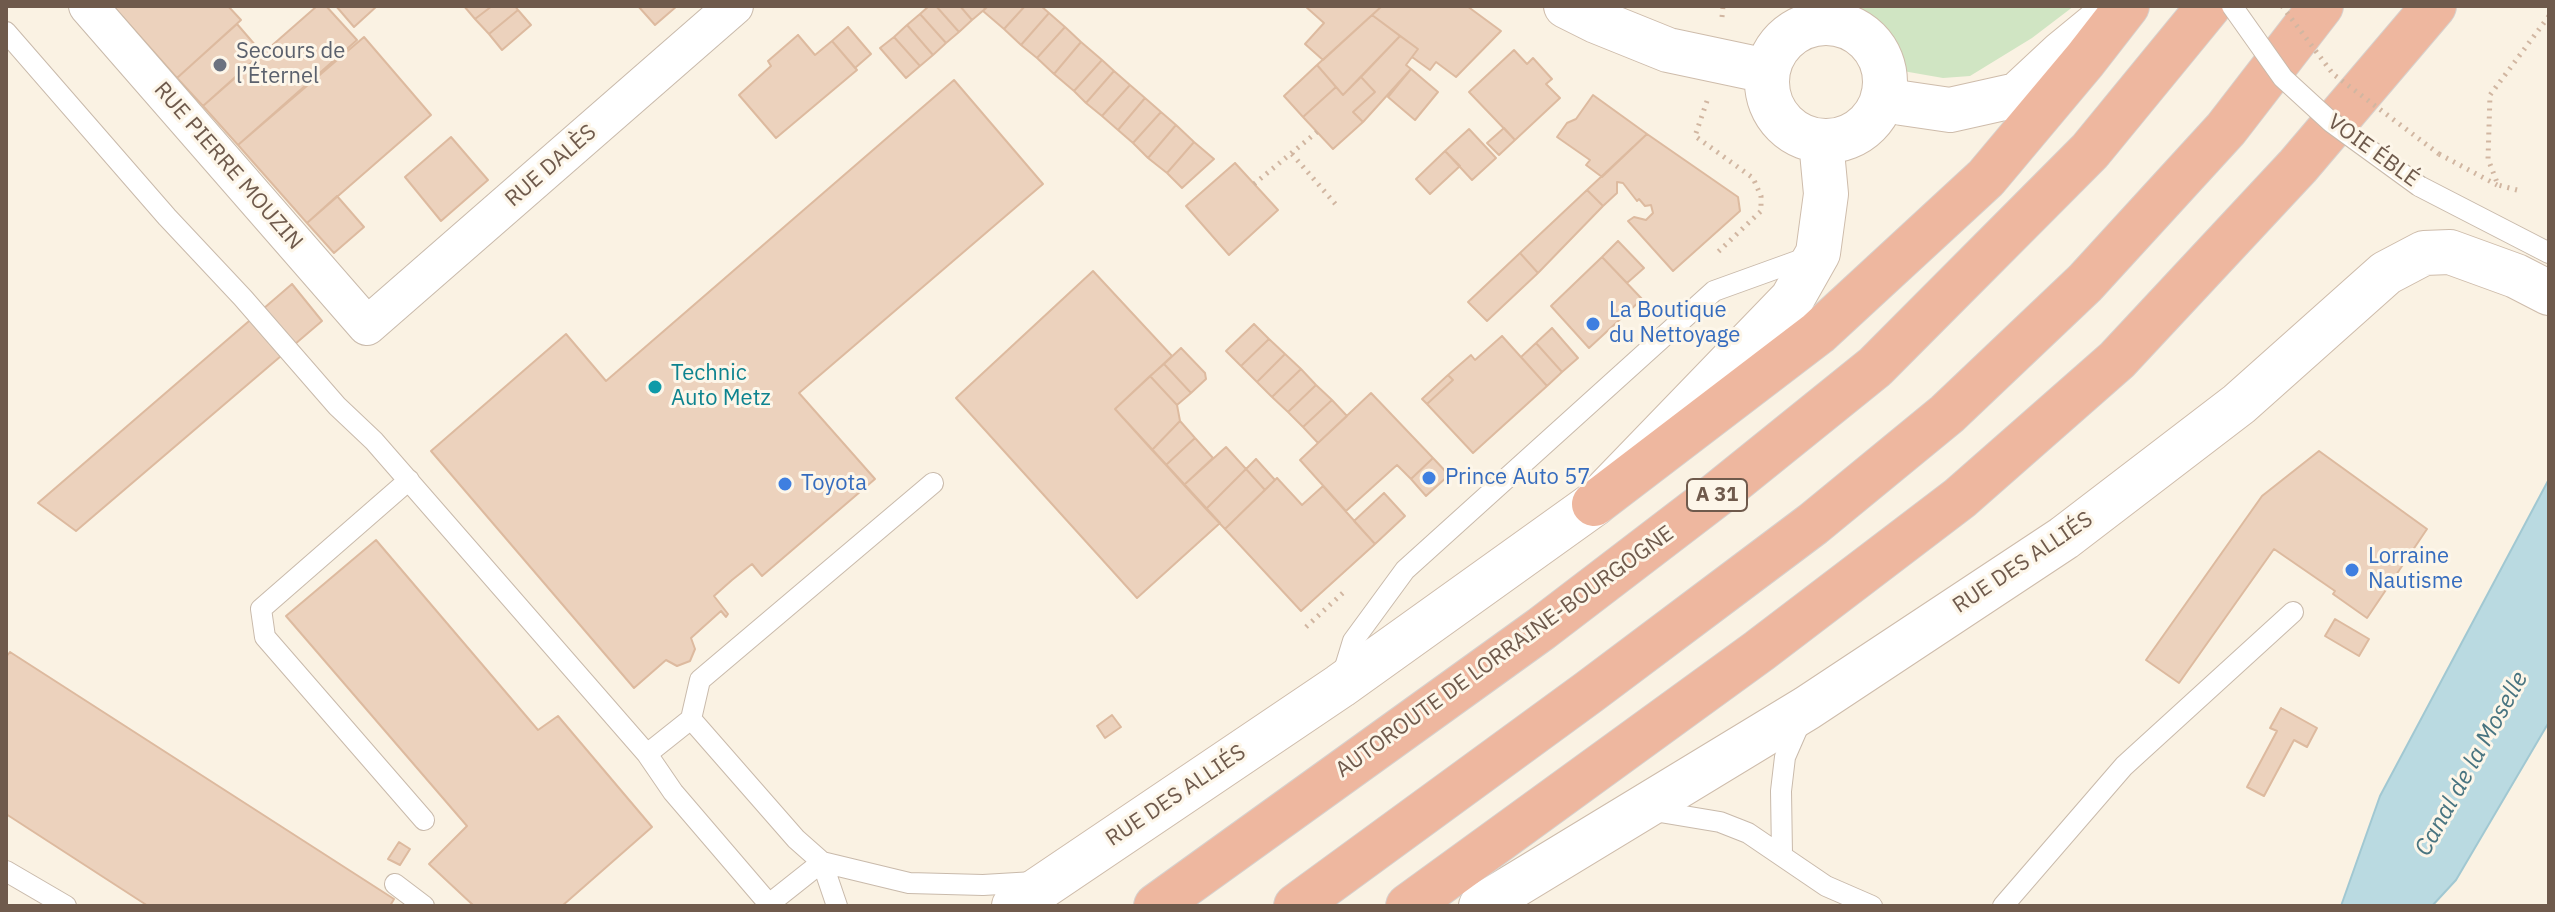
<!DOCTYPE html>
<meta charset="utf-8">
<style>
body{margin:0}
#map{position:relative;width:2555px;height:912px;overflow:hidden;background:#faf2e3;font-family:"IBM Plex Sans",sans-serif}
canvas{display:block}
.frame{position:absolute;inset:0;border:8px solid #6f5a4c;pointer-events:none}
</style>
<div id="map">
<canvas width="2555" height="912"></canvas>
<div class="frame"></div>
</div>
<script>
const g = document.querySelector('canvas').getContext('2d');
g.lineJoin = 'round';
function paint(path, color) {
  g.fillStyle = color;
  g.fill(path, 'evenodd');
}
function poly(rows) {
  const path = new Path2D();
  for (const r of rows) {
    if (r.length === 3) {
      path.moveTo(r[0] + r[2], r[1]);
      path.arc(r[0], r[1], r[2], 0, 2 * Math.PI);
      continue;
    }
    path.moveTo(r[0], r[1]);
    for (let i = 2; i < r.length; i += 2) path.lineTo(r[i], r[i + 1]);
  }
  return path;
}
function strokePath(path, color, width, dash) {
  g.strokeStyle = color;
  g.lineWidth = width;
  g.lineCap = dash ? 'butt' : 'round';
  g.setLineDash(dash || []);
  g.stroke(path);
}
function drawText(font, color, halo, rows, align = 'center') {
  g.font = font + ' "IBM Plex Sans",sans-serif';
  g.lineWidth = 6;
  g.setLineDash([]);
  g.textBaseline = 'middle';
  g.strokeStyle = halo;
  g.fillStyle = color;
  for (const [text, x, y, turn = 0] of rows) {
    g.save();
    g.translate(x, y);
    g.rotate((+turn || 0) * Math.PI / 180);
    g.textAlign = isNaN(turn) ? turn : align;
    if (halo) g.strokeText(text, 0, 0);
    g.fillText(text, 0, 0);
    g.restore();
  }
}
paint(poly([
 [1858,6,2074,6,2032,38,1970,76,1943,78,1880,67,1876,32]
]), '#d0e5c3');
const water = poly([
 [2549,479,2549,722,2456,880,2432,906,2341,906,2380,796,2549,479]
]);
paint(water, '#badae1');
strokePath(water, '#a1c8d2', 2);
const building = poly([
 [113,6,228,6,241,20,177,78,113,6],
 [317,6,326,6,357,40,238,145,203,106,317,6],
 [336,6,377,6,354,27,336,6],
 [464,6,492,6,475,19,464,6],
 [492,6,515,6,518,10,489,34,475,19,492,6],
 [638,6,677,6,655,25,638,6],
 [929,6,936,6,959,32,946,43,920,14,929,6],
 [936,6,960,6,972,20,959,32,936,6],
 [960,6,983,6,985,9,972,20,960,6],
 [988,6,1025,6,1004,29,983,11,988,6],
 [1025,6,1041,6,1049,13,1021,45,1004,29,1025,6],
 [1305,6,1382,6,1323,60,1305,44,1324,23,1305,6],
 [1382,6,1467,6,1501,31,1456,77,1436,62,1430,70,1412,57,1418,49,1372,15,1382,6],
 [518,10,531,25,502,50,489,34,518,10],
 [1049,13,1065,27,1037,58,1021,45,1049,13],
 [920,14,946,43,933,55,907,25,920,14],
 [1372,15,1400,36,1343,95,1317,65,1372,15],
 [237,24,262,53,203,106,177,78,237,24],
 [907,25,933,55,920,66,894,37,907,25],
 [848,27,871,54,855,68,832,41,848,27],
 [1065,27,1081,42,1054,74,1037,58,1065,27],
 [798,35,815,55,832,41,857,70,776,138,739,95,771,66,768,61,798,35],
 [1400,36,1418,49,1406,65,1411,69,1363,122,1353,112,1375,92,1361,77,1400,36],
 [364,37,431,115,307,223,238,145,364,37],
 [894,37,920,66,906,78,880,48,894,37],
 [1081,42,1102,60,1074,91,1054,74,1081,42],
 [1514,50,1527,64,1533,58,1552,79,1546,84,1560,98,1515,140,1469,92,1514,50],
 [1102,60,1114,71,1086,103,1074,91,1102,60],
 [1317,65,1336,87,1303,117,1284,96,1317,65],
 [1411,69,1438,92,1415,120,1388,97,1411,69],
 [1114,71,1130,85,1102,116,1086,103,1114,71],
 [1361,77,1375,92,1353,112,1363,122,1333,149,1303,117,1336,87,1343,95,1361,77],
 [954,80,1043,184,799,393,875,479,762,576,752,564,732,580,714,596,728,614,726,617,721,611,691,638,695,649,690,661,677,666,666,660,634,688,431,451,566,334,606,381,954,80],
 [1130,85,1145,98,1118,130,1102,116,1130,85],
 [1593,95,1647,134,1602,177,1586,165,1590,160,1557,137,1567,123,1576,119,1593,95],
 [1145,98,1161,112,1133,143,1118,130,1145,98],
 [1161,112,1176,125,1148,158,1133,143,1161,112],
 [1176,125,1194,142,1167,173,1148,158,1176,125],
 [1504,128,1515,140,1499,155,1487,143,1504,128],
 [1469,129,1496,158,1472,180,1445,151,1469,129],
 [1647,134,1738,197,1740,211,1673,271,1628,221,1634,217,1646,220,1653,213,1651,205,1645,206,1639,199,1637,201,1623,183,1617,182,1617,193,1603,206,1587,190,1647,134],
 [451,137,488,180,441,221,405,177,451,137],
 [1194,142,1214,159,1182,188,1167,173,1194,142],
 [1445,151,1460,166,1430,194,1416,179,1445,151],
 [1235,163,1278,210,1229,255,1186,206,1235,163],
 [1587,190,1603,206,1538,273,1520,253,1587,190],
 [337,196,364,227,334,253,307,223,337,196],
 [1618,241,1644,268,1627,283,1602,257,1618,241],
 [1520,253,1538,273,1487,321,1468,302,1520,253],
 [1602,257,1642,299,1589,348,1551,306,1602,257],
 [1093,271,1172,356,1115,409,1220,523,1137,598,956,398,1093,271],
 [292,284,322,321,76,531,38,503,292,284],
 [1254,324,1269,339,1241,366,1226,351,1254,324],
 [1552,328,1578,358,1562,372,1536,343,1552,328],
 [1502,336,1547,386,1473,453,1427,404,1453,380,1448,375,1471,355,1475,360,1502,336],
 [1269,339,1285,354,1257,382,1241,366,1269,339],
 [1536,343,1562,372,1547,386,1521,357,1536,343],
 [1181,348,1205,373,1206,379,1191,393,1164,364,1181,348],
 [1285,354,1301,369,1272,397,1257,382,1285,354],
 [1164,364,1191,393,1177,405,1150,376,1164,364],
 [1301,369,1316,385,1288,412,1272,397,1301,369],
 [1448,375,1453,380,1427,404,1422,399,1448,375],
 [1150,376,1177,405,1180,421,1152,450,1115,409,1150,376],
 [1316,385,1332,400,1303,427,1288,412,1316,385],
 [1371,393,1433,458,1411,479,1397,465,1346,511,1300,460,1371,393],
 [1332,400,1347,416,1318,443,1303,427,1332,400],
 [1180,421,1195,438,1166,465,1152,450,1180,421],
 [1195,438,1213,458,1184,485,1166,465,1195,438],
 [1226,447,1246,469,1206,509,1184,485,1226,447],
 [2319,451,2427,529,2367,618,2333,594,2335,591,2274,549,2179,683,2146,660,2262,496,2319,451],
 [1433,458,1449,475,1426,496,1411,479,1433,458],
 [1256,459,1275,480,1265,490,1246,469,1256,459],
 [1246,469,1265,490,1225,529,1206,509,1246,469],
 [1277,478,1302,505,1323,486,1375,544,1301,611,1225,529,1277,478],
 [1384,493,1405,516,1375,544,1354,521,1384,493],
 [376,540,538,730,558,716,652,827,562,906,474,906,429,864,467,826,286,616,376,540],
 [2335,619,2369,639,2359,656,2325,636,2335,619],
 [10,652,394,899,390,906,148,906,6,814,6,657,10,652],
 [2281,708,2317,728,2307,747,2294,740,2264,796,2247,787,2277,731,2270,728,2281,708],
 [1112,715,1121,727,1105,738,1097,726,1112,715],
 [399,842,410,849,400,865,388,859,399,842]
]);
paint(building, '#ecd2bd');
strokePath(building, '#ddba9f', 2);
const lane = poly([
 [6,32,167,217,243,298,337,406,374,441,647,754,673,792,769,904,822,862],
 [2419,186,2549,253],
 [409,480,261,609,265,637,424,820],
 [1342,677,1353,641,1405,570,1714,291,1811,256],
 [691,719,700,680,933,483],
 [647,754,691,719,796,839,822,862,909,883,983,885,1034,882],
 [1648,810,1720,822,1748,833,1826,886,1872,906],
 [1782,854,1781,791,1785,757,1802,718],
 [822,862,837,906],
 [6,871,66,906],
 [395,884,424,906],
 [2003,906,2124,766,2293,612]
]);
const street = poly([
 [88,6,367,326,734,6]
]);
const secondary = poly([
 [1566,6,1596,21,1668,50,1767,71],
 [1826,82,59],
 [1883,96,1902,103,1950,110,2017,95,2061,54,2111,13],
 [1014,906,1340,686,1594,504,1792,299,1818,253,1826,194,1821,141],
 [1481,906,1807,708,2064,538,2239,404,2386,273,2424,253,2450,252,2516,276,2549,293]
]);
const highway = poly([
 [1594,504,1818,333,1986,178,2085,60,2127,6],
 [1156,906,1541,629,1715,496,1875,367,2090,151,2209,6],
 [1296,906,1589,692,1813,524,1947,414,2085,283,2226,129,2321,6],
 [1408,906,1759,651,1960,498,2117,360,2298,166,2434,6]
]);
strokePath(lane, '#c9baab', 22);
strokePath(street, '#c9baab', 40);
strokePath(secondary, '#cebcab', 46);
strokePath(highway, '#d7d1cd', 46);
strokePath(poly([
 [1722,17,1723,6],
 [1707,101,1695,136,1753,178,1761,196,1761,211,1718,252],
 [1292,154,1338,207],
 [2439,154,2497,185],
 [1254,184,1317,132],
 [2517,190,2498,185,2488,159,2490,95,2549,16],
 [1306,627,1346,590]
]), '#d1b6a1', 5, [2, 6]);
strokePath(lane, '#fff', 20);
strokePath(street, '#fff', 38);
strokePath(secondary, '#fff', 44);
strokePath(highway, '#eeb79f', 44);
const laneBridge = poly([
 [2232,6,2283,78,2331,122,2419,186]
]);
strokePath(laneBridge, '#c9baab', 22, []);
strokePath(poly([
 [2282,6,2333,74,2439,154]
]), '#d1b6a1', 5, [2, 6]);
strokePath(laneBridge, '#fff', 20);
for (const [x, y, r, color] of [
 [220,65,8,"#6b7280"],
 [1593,324,8,"#3f7fe0"],
 [655,387,8,"#0f9aa8"],
 [1429,478,8,"#3f7fe0"],
 [785,484,8,"#3f7fe0"],
 [2352,570,8,"#3f7fe0"]
]) {
  const dot = new Path2D();
  dot.arc(x, y, r, 0, 2 * Math.PI);
  g.fillStyle = color;
  g.fill(dot);
  strokePath(dot, '#fdf6e9', 3);
}
for (const [x, y, w] of [
 [1717,495,60]
]) {
  const box = new Path2D();
  box.roundRect(x - w / 2, y - 16, w, 32, 6);
  g.fillStyle = '#fdf6e9';
  g.fill(box);
  strokePath(box, '#6f5a4c', 2);
}
drawText('bold 20px', '#6f5a4c', null, [
 ["A 31",1717,495]
]);
drawText('22px', '#5b616d', '#fdf6e9', [
 ["Secours de",236,52],
 ["l’Éternel",236,77]
], 'left');
drawText('22px', '#6f5a4c', '#fdf6e9', [
 ["VOIE ÉBLÉ",2373,151,36],
 ["RUE PIERRE MOUZIN",228,166,49],
 ["RUE DALÈS",551,166,-41],
 ["RUE DES ALLIÉS",2023,563,-34],
 ["AUTOROUTE DE LORRAINE-BOURGOGNE",1505,652,-36],
 ["RUE DES ALLIÉS",1176,796,-34]
]);
drawText('22px', '#366cbe', '#fdf6e9', [
 ["La Boutique",1609,311],
 ["du Nettoyage",1609,336],
 ["Prince Auto 57",1445,478],
 ["Toyota",801,484],
 ["Lorraine",2368,557],
 ["Nautisme",2368,582]
], 'left');
drawText('22px', '#0d838f', '#fdf6e9', [
 ["Technic",671,374],
 ["Auto Metz",671,399]
], 'left');
drawText('italic 24px', '#487480', '#fdf6e9', [
 ["Canal de la Moselle",2472,764,-61]
]);
</script>
